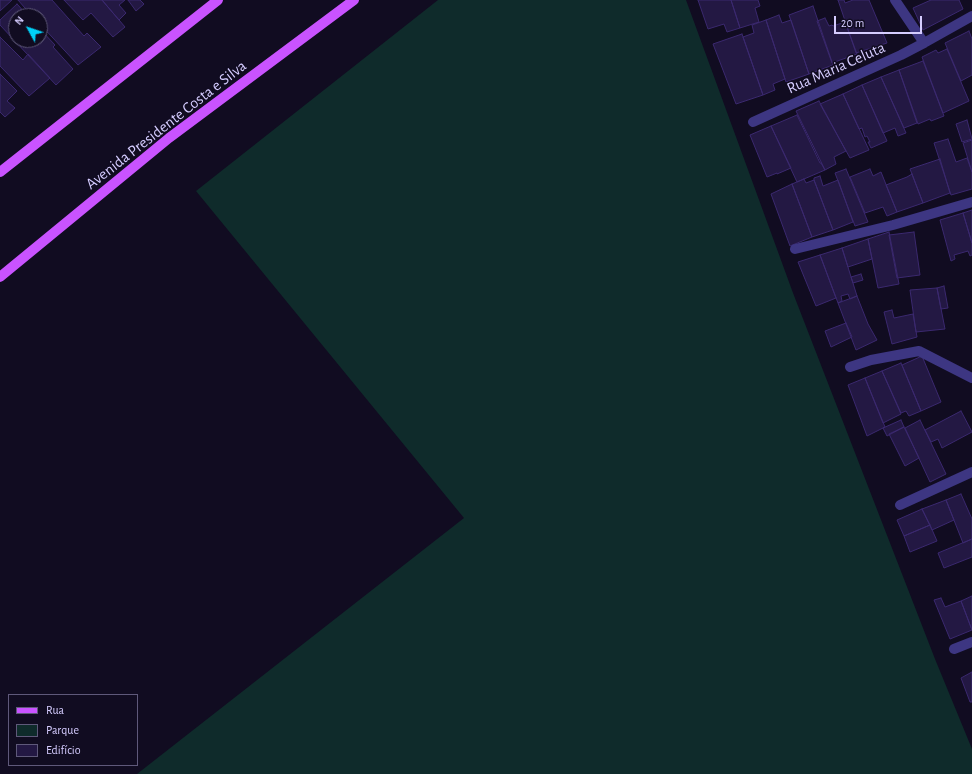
<!DOCTYPE html>
<meta charset="utf-8">
<style>
body{margin:0}
#map{position:relative;width:972px;height:774px;overflow:hidden;background:#110c21;font-family:"Alegreya Sans",sans-serif}
canvas{display:block}
.legend{position:absolute;left:8px;top:694px;width:130px;height:72px;box-sizing:border-box;background:#110c21;border:1px solid #5f597a;margin:0;padding:5px 7px;list-style:none;font-size:12px;color:#d5ccff}
.legend li{display:flex;align-items:center;gap:8px;height:20px}
.legend b{width:20px;border:1px solid #5f597a}
.north{position:absolute;left:8px;top:8px;width:40px;height:40px;box-sizing:border-box;background:#110c21;border:1px solid #5f597a;border-radius:50%;rotate:310deg;font-size:11px;font-weight:700;line-height:16px;text-align:center;color:#d5ccff}
.north::after{content:'';display:block;margin:auto;width:14px;height:18px;background:#00d0f7;clip-path:polygon(50% 0,100% 100%,50% 72%,0 100%)}
.scale{position:absolute;left:834px;top:16px;width:88px;height:18px;box-sizing:border-box;border:2px solid #d5ccff;border-top:0;padding-left:5px;font-size:12px;line-height:14px;white-space:nowrap;color:#d5ccff;-webkit-text-stroke:3px #110c21;paint-order:stroke}
</style>
<div id="map">
<canvas width="972" height="774"></canvas>
<ul class="legend">
<li><b style="height:5px;background:#c953ff"></b>Rua</li>
<li><b style="height:11px;background:#0f2b2b"></b>Parque</li>
<li><b style="height:11px;background:#231843"></b>Edifício</li>
</ul>
<div class="north">N</div>
<div class="scale">20 m</div>
</div>
<script>
const g = document.querySelector('canvas').getContext('2d');
g.lineJoin = 'round';
function paint(path, color) {
  g.fillStyle = color;
  g.fill(path, 'evenodd');
}
function poly(rows) {
  const path = new Path2D();
  for (const r of rows) {
    path.moveTo(r[0], r[1]);
    for (let i = 2; i < r.length; i += 2) path.lineTo(r[i], r[i + 1]);
  }
  return path;
}
function strokePath(path, color, width, dash) {
  g.strokeStyle = color;
  g.lineWidth = width;
  g.lineCap = dash ? 'butt' : 'round';
  g.setLineDash(dash || []);
  g.stroke(path);
}
function drawText(font, color, halo, rows, align = 'center') {
  g.font = font + ' "Alegreya Sans",sans-serif';
  g.lineWidth = 3;
  g.setLineDash([]);
  g.textBaseline = 'middle';
  g.strokeStyle = halo;
  g.fillStyle = color;
  for (const [text, x, y, turn = 0] of rows) {
    g.save();
    g.translate(x, y);
    g.rotate((+turn || 0) * Math.PI / 180);
    g.textAlign = isNaN(turn) ? turn : align;
    if (halo) g.strokeText(text, 0, 0);
    g.fillText(text, 0, 0);
    g.restore();
  }
}
paint(poly([
 [438,0,686,0,793,293,935,659,972,749,972,774,137,774,464,518,196,191]
]), '#0f2b2b');
const building = poly([
 [0,0,12,0,0,11,0,0],
 [18,0,52,0,84,36,87,33,101,47,78,65,40,24,40,16,32,16,18,0],
 [64,0,102,0,125,27,113,37,91,13,83,20,64,0],
 [102,0,125,0,119,5,126,13,119,20,102,0],
 [128,0,140,0,144,4,136,11,128,0],
 [698,0,731,0,740,28,727,32,724,24,708,29,698,0],
 [731,0,758,0,760,6,755,8,759,22,740,28,731,0],
 [838,0,844,0,845,3,853,0,869,0,887,43,856,53,838,0],
 [931,0,959,0,963,9,923,30,913,8,931,0],
 [17,4,28,16,16,16,16,40,40,40,40,29,55,45,53,47,73,69,56,85,0,25,0,20,17,4],
 [813,6,833,65,809,74,789,15,813,6],
 [779,15,782,23,791,20,809,74,786,82,766,20,779,15],
 [825,18,829,26,832,25,833,26,845,22,857,54,832,63,817,21,825,18],
 [766,20,785,79,773,84,775,90,763,95,743,37,754,33,752,25,766,20],
 [969,31,972,39,972,75,961,81,945,43,969,31],
 [742,34,763,95,736,104,713,44,742,34],
 [0,37,23,60,28,54,50,78,29,96,0,66,0,37],
 [947,49,969,101,943,113,922,57,936,50,938,53,947,49],
 [923,61,944,116,931,121,930,119,918,124,899,70,923,61],
 [899,70,917,123,904,128,881,77,899,70],
 [0,74,17,91,7,101,15,108,5,117,0,112,0,74],
 [881,77,906,133,898,136,895,128,883,133,862,85,881,77],
 [862,85,887,141,871,148,868,142,870,142,867,136,865,137,862,128,859,129,843,94,862,85],
 [843,94,869,150,850,158,820,104,843,94],
 [819,101,846,151,834,157,836,164,825,170,796,111,819,101],
 [797,115,820,163,821,163,825,170,797,182,771,126,797,115],
 [967,120,972,139,962,142,956,124,967,120],
 [771,126,791,168,777,174,777,173,767,177,750,135,771,126],
 [948,139,956,162,967,158,972,172,972,189,951,195,934,143,948,139],
 [972,140,972,172,963,143,972,140],
 [940,159,950,193,923,203,910,169,940,159],
 [846,169,868,222,855,226,835,173,846,169],
 [870,169,873,176,881,172,897,212,887,216,883,207,865,213,850,177,870,169],
 [912,174,923,203,897,212,886,185,907,177,912,174],
 [820,176,823,186,838,180,853,222,833,230,814,180,814,178,820,176],
 [804,179,806,183,814,180,833,230,812,237,792,184,804,179],
 [792,184,812,237,790,246,771,194,792,184],
 [972,210,972,243,963,213,972,210],
 [963,213,972,243,972,255,970,256,968,251,954,255,955,259,951,261,940,220,963,213],
 [889,232,899,284,878,288,868,239,889,232],
 [914,232,920,275,897,278,889,235,914,232],
 [868,239,872,259,848,267,842,248,868,239],
 [842,248,857,296,850,299,848,294,841,296,842,301,838,303,820,255,842,248],
 [820,255,836,298,816,306,798,262,820,255],
 [861,274,863,280,853,283,851,277,861,274],
 [944,286,948,308,941,309,937,288,944,286],
 [937,288,945,329,916,332,910,290,937,288],
 [857,296,868,324,877,340,856,350,838,303,857,296],
 [892,310,894,318,913,314,917,337,892,344,884,312,892,310],
 [846,323,852,337,831,347,825,331,846,323],
 [922,356,941,402,921,411,902,365,922,356],
 [901,363,921,411,909,416,906,411,901,413,882,371,901,363],
 [882,371,901,414,883,423,865,378,882,371],
 [865,378,885,427,867,436,848,385,865,378],
 [961,411,972,432,942,448,938,439,931,442,925,430,961,411],
 [901,420,904,427,887,436,883,428,901,420],
 [920,420,946,474,930,482,905,428,920,420],
 [904,427,919,458,905,466,889,434,904,427],
 [961,494,972,519,972,539,963,543,946,500,961,494],
 [946,500,954,520,932,530,922,509,946,500],
 [922,509,930,525,904,536,897,520,922,509],
 [930,525,937,541,910,552,904,536,930,525],
 [972,539,972,557,944,568,938,553,972,539],
 [972,596,972,630,961,601,972,596],
 [941,598,945,607,961,601,972,630,950,639,934,600,941,598],
 [972,672,972,702,970,702,961,678,972,672]
]);
paint(building, '#231843');
strokePath(building, '#3b296f', 1);
strokePath(poly([
 [895,0,924,43],
 [753,122,901,55,924,43,972,16],
 [795,249,893,225,972,202],
 [850,367,871,360,919,351,972,378],
 [900,505,972,472],
 [954,649,972,642]
]), '#3d3682', 10);
strokePath(poly([
 [0,172,218,0],
 [0,277,169,138,354,0]
]), '#c953ff', 10);
drawText('16px', '#d5ccff', '#110c21', [
 ["Rua Maria Celuta",836,68,-24],
 ["Avenida Presidente Costa e Silva",166,125,-38]
]);
</script>
